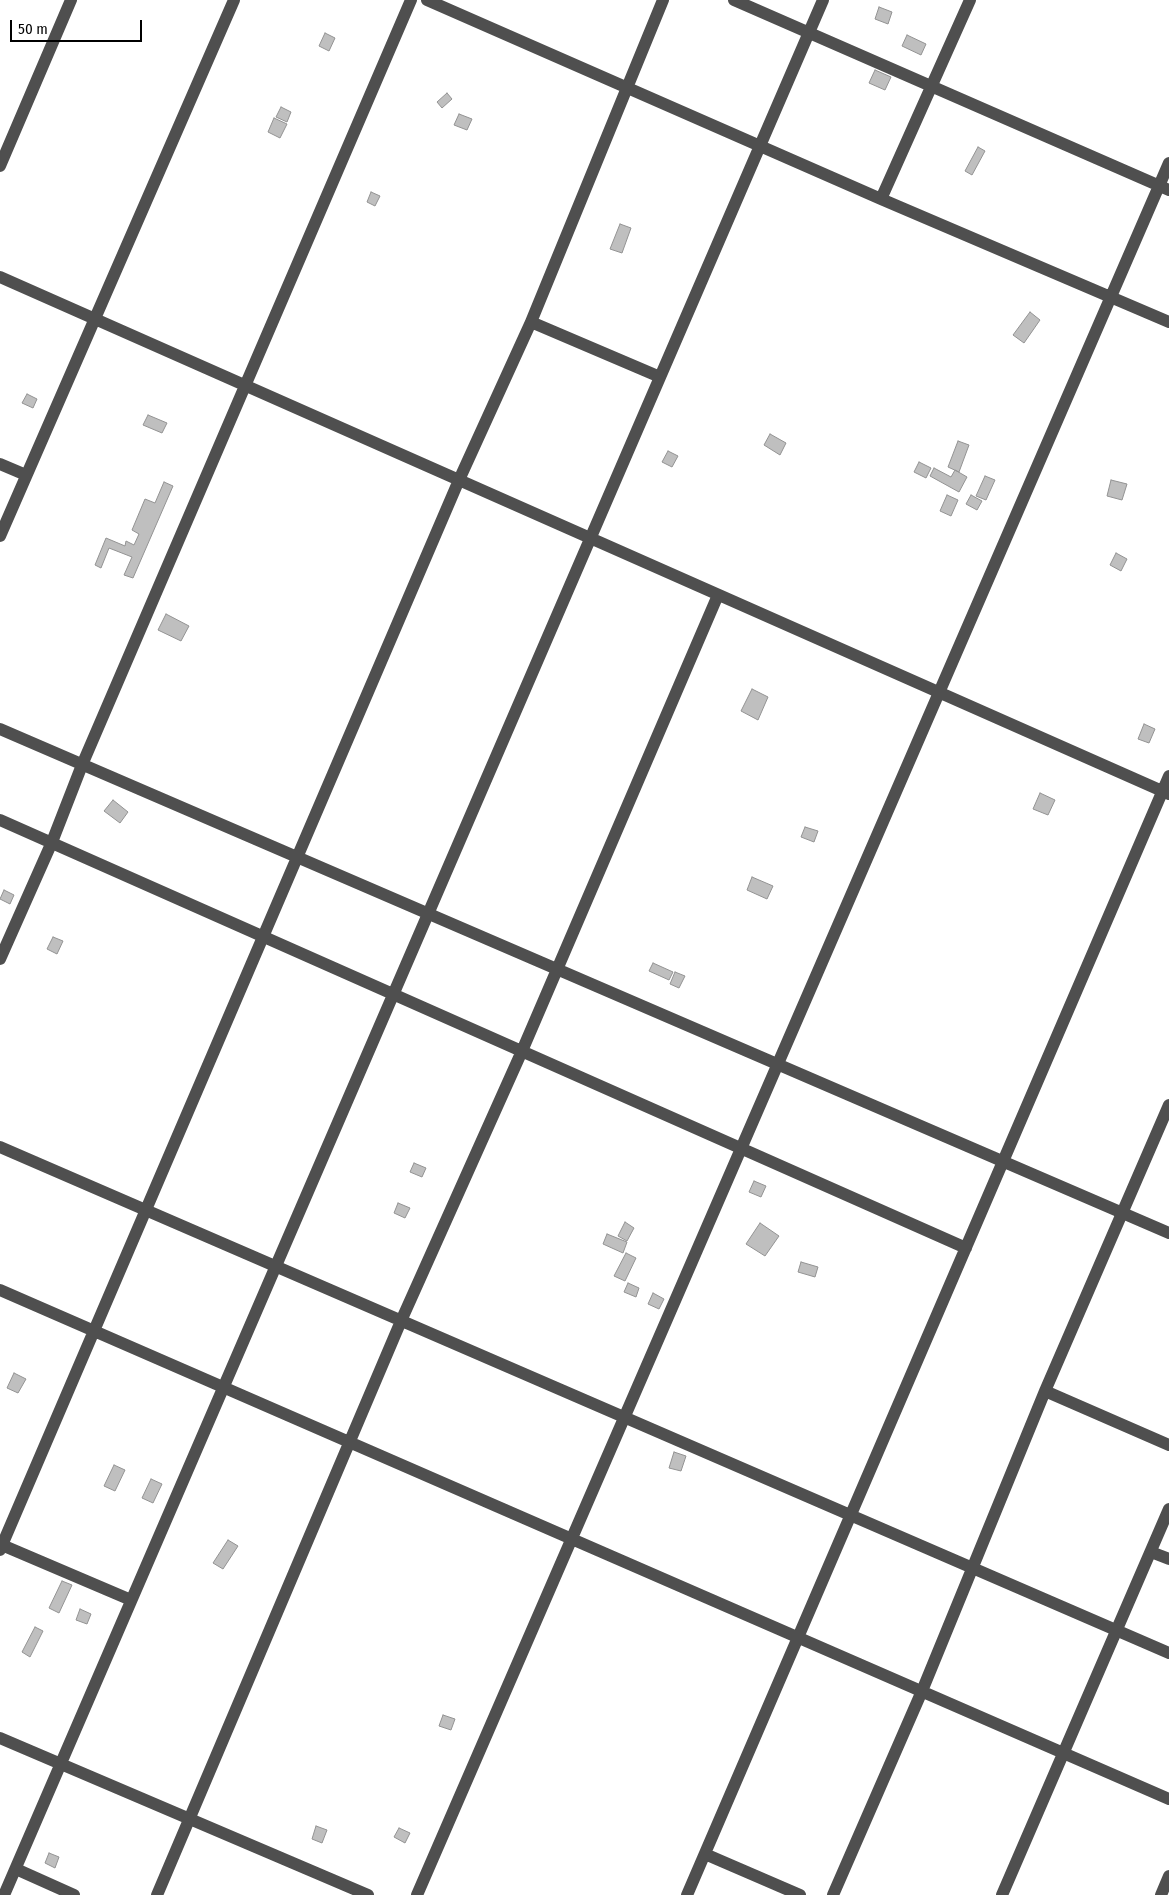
<!DOCTYPE html>
<style>
body{margin:0}
#map{position:relative;width:1169px;height:1895px;overflow:hidden;background:#fff;font-family:"Fira Sans Condensed",sans-serif}
canvas{display:block}
.scale{position:absolute;left:10px;top:20px;width:132px;height:22px;box-sizing:border-box;border:2px solid #000;border-top:0;padding-left:6px;font-size:15px;line-height:18px;white-space:nowrap;color:#000;-webkit-text-stroke:4px #fff;paint-order:stroke}
</style>
<div id="map">
<canvas width="1169" height="1895"></canvas>
<div class="scale">50 m</div>
</div>
<script>
const g = document.querySelector('canvas').getContext('2d');
g.lineJoin = 'round';
function paint(path, color) {
  g.fillStyle = color;
  g.fill(path, 'evenodd');
}
function poly(rows) {
  const path = new Path2D();
  for (const r of rows) {
    path.moveTo(r[0], r[1]);
    for (let i = 2; i < r.length; i += 2) path.lineTo(r[i], r[i + 1]);
  }
  return path;
}
function strokePath(path, color, width, dash) {
  g.strokeStyle = color;
  g.lineWidth = width;
  g.lineCap = dash ? 'butt' : 'round';
  g.setLineDash(dash || []);
  g.stroke(path);
}
const building = poly([
 [879,7,892,12,888,24,875,19,879,7],
 [325,33,335,38,329,51,319,46,325,33],
 [907,35,926,44,921,55,902,46,907,35],
 [875,70,891,77,885,90,869,83,875,70],
 [447,93,452,99,442,108,437,102,447,93],
 [281,107,291,112,287,122,276,117,281,107],
 [459,114,472,119,467,130,454,125,459,114],
 [274,118,287,124,280,138,268,132,274,118],
 [978,147,985,151,972,175,965,171,978,147],
 [371,192,380,196,375,206,367,202,371,192],
 [620,224,631,228,622,253,610,249,620,224],
 [1030,312,1040,320,1024,343,1013,335,1030,312],
 [27,394,37,399,33,408,22,403,27,394],
 [148,415,167,423,162,433,143,425,148,415],
 [770,434,786,443,780,455,764,445,770,434],
 [958,441,969,445,959,472,948,467,958,441],
 [668,451,678,456,672,467,662,462,668,451],
 [919,462,931,468,926,478,914,472,919,462],
 [934,468,951,477,955,470,967,477,959,492,930,476,934,468],
 [985,476,995,480,986,500,976,496,985,476],
 [1111,480,1127,484,1122,500,1107,496,1111,480],
 [164,482,173,486,133,578,124,575,132,557,109,548,101,568,95,565,106,538,125,546,126,541,134,545,139,534,132,530,145,499,155,503,164,482],
 [947,495,958,500,951,516,940,511,947,495],
 [971,495,982,501,977,510,966,504,971,495],
 [1116,553,1127,559,1121,571,1110,565,1116,553],
 [166,614,189,626,181,641,158,630,166,614],
 [752,689,768,697,758,720,741,711,752,689],
 [1144,724,1155,729,1149,743,1138,739,1144,724],
 [1040,793,1055,800,1048,815,1033,809,1040,793],
 [113,800,128,812,120,823,104,811,113,800],
 [805,827,818,831,814,842,801,837,805,827],
 [752,877,773,886,767,899,747,890,752,877],
 [4,890,14,895,10,904,0,899,4,890],
 [53,937,63,941,57,954,47,949,53,937],
 [653,963,673,972,669,980,649,971,653,963],
 [675,972,685,976,679,988,670,984,675,972],
 [414,1163,426,1168,422,1177,410,1172,414,1163],
 [754,1181,766,1186,761,1197,749,1192,754,1181],
 [398,1203,410,1208,405,1218,394,1213,398,1203],
 [625,1222,634,1228,627,1241,618,1236,625,1222],
 [760,1223,779,1236,765,1256,746,1244,760,1223],
 [607,1234,627,1242,623,1253,603,1244,607,1234],
 [626,1253,636,1258,625,1281,614,1276,626,1253],
 [801,1262,818,1267,815,1277,798,1272,801,1262],
 [628,1283,639,1288,636,1297,624,1292,628,1283],
 [653,1293,664,1299,659,1309,648,1304,653,1293],
 [14,1373,26,1379,18,1393,7,1388,14,1373],
 [674,1452,686,1456,681,1471,669,1468,674,1452],
 [114,1465,125,1470,115,1491,104,1486,114,1465],
 [151,1479,162,1484,153,1503,142,1498,151,1479],
 [228,1540,238,1546,223,1569,213,1563,228,1540],
 [62,1581,72,1585,59,1613,49,1608,62,1581],
 [80,1609,91,1614,87,1624,76,1620,80,1609],
 [35,1627,43,1631,30,1657,22,1652,35,1627],
 [443,1715,455,1719,451,1730,439,1726,443,1715],
 [316,1826,327,1830,322,1843,312,1839,316,1826],
 [399,1828,410,1833,405,1843,394,1837,399,1828],
 [49,1853,59,1857,55,1868,45,1863,49,1853]
]);
paint(building, '#bfbfbf');
strokePath(building, '#939393', 1);
strokePath(poly([
 [427,0,881,199,1169,322],
 [734,0,1169,190],
 [0,166,71,0],
 [881,199,970,0],
 [0,277,1169,794],
 [531,322,660,377],
 [0,464,26,475],
 [0,536,234,0],
 [0,729,1169,1233],
 [0,820,966,1248],
 [0,959,52,842,82,765,411,0],
 [0,1147,1169,1653],
 [0,1290,1169,1799],
 [1045,1391,1169,1445],
 [2,1545,131,1600],
 [0,1550,459,480,531,322,663,0],
 [1151,1552,1169,1559],
 [0,1738,368,1895],
 [705,1854,800,1895],
 [16,1869,74,1895],
 [4,1895,823,0],
 [157,1895,401,1321,522,1051,718,595],
 [417,1895,1169,163],
 [687,1895,1169,776],
 [833,1895,922,1691,1045,1391,1169,1105],
 [1002,1895,1169,1509],
 [1161,1895,1169,1876]
]), '#4f4f4f', 12);
</script>
